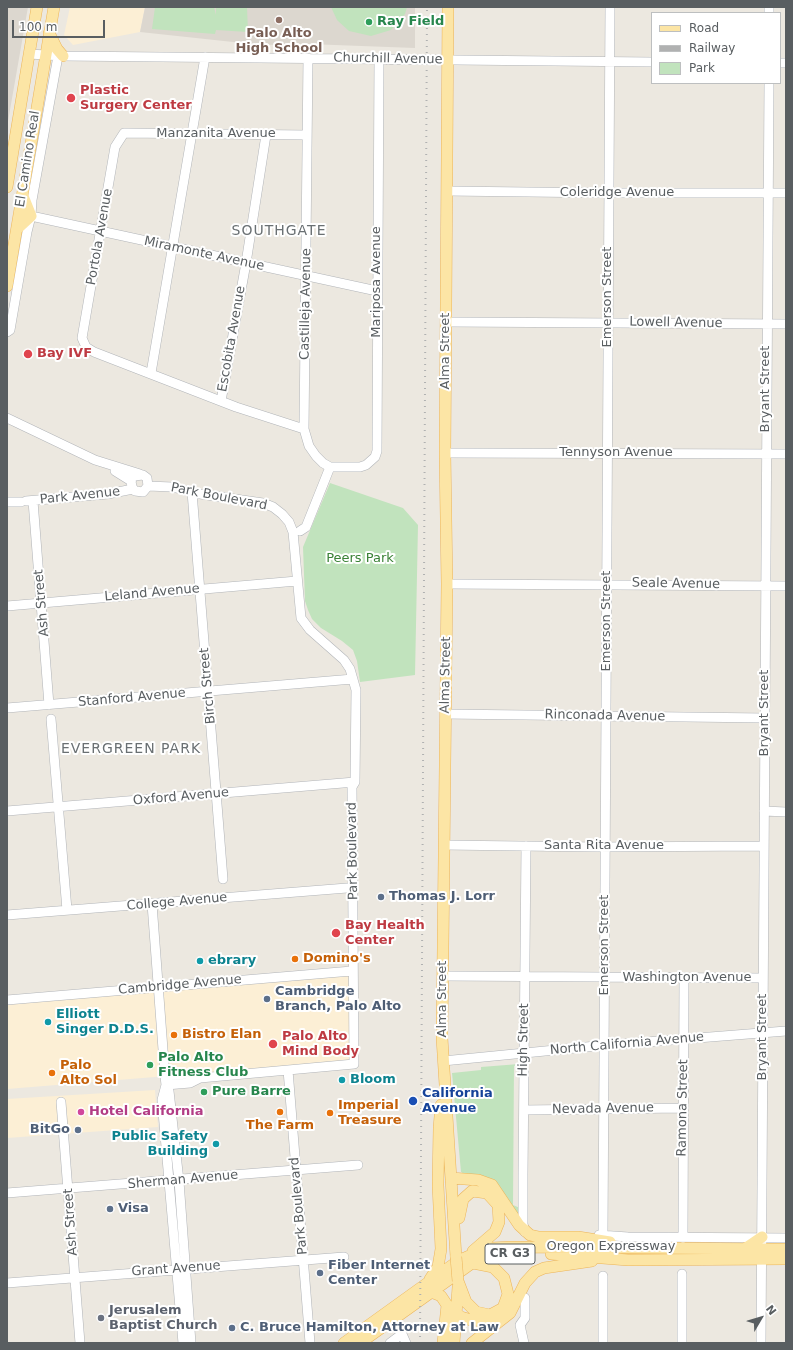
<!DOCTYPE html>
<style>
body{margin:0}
#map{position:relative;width:793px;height:1350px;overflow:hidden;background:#ece8e0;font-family:"DejaVu Sans",sans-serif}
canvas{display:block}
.frame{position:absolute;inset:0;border:8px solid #595e61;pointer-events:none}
.legend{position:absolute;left:651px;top:12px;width:130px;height:72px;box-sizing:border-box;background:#fff;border:1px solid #bdbfc0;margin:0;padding:5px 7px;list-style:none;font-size:12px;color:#595e61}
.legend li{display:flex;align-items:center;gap:8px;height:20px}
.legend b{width:20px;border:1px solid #bdbfc0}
.north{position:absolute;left:741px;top:1298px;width:40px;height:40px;-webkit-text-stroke:3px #fff;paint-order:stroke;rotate:52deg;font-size:11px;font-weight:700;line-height:16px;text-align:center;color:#595e61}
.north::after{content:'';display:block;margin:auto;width:14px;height:18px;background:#595e61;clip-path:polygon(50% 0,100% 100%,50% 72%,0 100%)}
.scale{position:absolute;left:12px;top:20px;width:93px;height:18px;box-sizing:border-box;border:2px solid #595e61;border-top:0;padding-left:5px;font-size:12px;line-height:14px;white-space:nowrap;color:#595e61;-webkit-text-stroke:3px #fff;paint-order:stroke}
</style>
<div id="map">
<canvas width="793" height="1350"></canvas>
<div class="frame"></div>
<ul class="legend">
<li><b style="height:5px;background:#fce5a5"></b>Road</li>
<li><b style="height:5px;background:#b0b1b1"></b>Railway</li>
<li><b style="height:11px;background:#c1e3bd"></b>Park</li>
</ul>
<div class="north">N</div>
<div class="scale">100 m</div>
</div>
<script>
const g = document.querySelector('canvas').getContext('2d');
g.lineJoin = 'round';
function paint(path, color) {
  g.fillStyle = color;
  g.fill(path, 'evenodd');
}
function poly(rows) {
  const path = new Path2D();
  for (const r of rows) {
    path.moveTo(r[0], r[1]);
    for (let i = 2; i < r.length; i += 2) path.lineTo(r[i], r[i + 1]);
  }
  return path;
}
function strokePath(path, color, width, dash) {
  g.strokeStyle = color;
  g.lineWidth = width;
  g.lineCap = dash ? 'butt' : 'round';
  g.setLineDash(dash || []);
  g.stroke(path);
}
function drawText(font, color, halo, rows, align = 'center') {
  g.font = font + ' "DejaVu Sans",sans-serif';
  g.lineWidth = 4;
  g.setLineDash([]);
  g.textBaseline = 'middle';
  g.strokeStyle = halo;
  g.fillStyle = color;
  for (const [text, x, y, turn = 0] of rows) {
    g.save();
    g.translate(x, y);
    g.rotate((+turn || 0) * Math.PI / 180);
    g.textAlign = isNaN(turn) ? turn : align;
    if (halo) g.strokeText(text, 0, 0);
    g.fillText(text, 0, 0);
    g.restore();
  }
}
paint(poly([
 [70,7,145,7,140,32,73,45,64,35],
 [352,972,352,1061,7,1089,7,1005],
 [155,1090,158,1127,7,1138,7,1099]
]), '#fcefd5');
paint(poly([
 [7,7,28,7,7,127],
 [145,7,415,7,415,48,308,44,261,45,140,32]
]), '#dcd7cf');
paint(poly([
 [155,7,214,7,216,15,216,7,247,7,248,32,216,30,215,34,152,29],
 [331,7,407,7,405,14,391,30,371,36,349,31,337,20],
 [330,483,403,508,418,525,415,675,360,682,357,661,353,650,342,641,321,628,312,619,308,610,305,601,303,547],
 [519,1064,514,1066,513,1205,520,1208,518,1219,501,1194,461,1172,452,1073,481,1070,481,1067]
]), '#c1e3bd');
const minor = poly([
 [769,13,769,7],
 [29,54,63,56,652,62],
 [780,63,786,63],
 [447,191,609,193,786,193],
 [31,216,377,291],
 [446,322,786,324],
 [7,332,10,330,27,232,31,216,32,200,58,56],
 [151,373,205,57],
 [221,401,246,263,266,135],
 [7,418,95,460,140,474],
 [304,429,236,407,94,352,86,347,82,338,115,147,124,133,307,135],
 [445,453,786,454],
 [330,467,360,467,366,465,375,457,377,451,379,59],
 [115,471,131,481,132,487,135,491,143,492,148,486,147,478,143,475,134,476,131,481],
 [148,486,172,487,200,494,263,503,273,507,282,514,289,522,293,532,301,618,310,630,344,660,350,669,356,690,355,782,352,787,354,1064,200,1078,188,1074,165,1076],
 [192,492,223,879],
 [26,501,108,494,133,489],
 [33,501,49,705],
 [7,502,21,502],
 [300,531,306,527,330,467,323,463,316,456,309,446,304,429,308,58],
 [447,584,786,586],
 [7,606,297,581],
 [7,708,353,679],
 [445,714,765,718],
 [51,719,67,910],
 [7,811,355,782],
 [764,811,786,812],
 [444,845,597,847,764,846],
 [152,904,165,1076,166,1085,162,1100,183,1343],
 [7,915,347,888],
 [443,976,763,978],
 [7,1000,352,971],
 [443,1061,596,1046,786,1031],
 [288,1070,310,1343],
 [166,1085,169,1091,179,1181,191,1343],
 [166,1085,190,1083,200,1078],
 [61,1102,80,1343],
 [524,1110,682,1108],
 [7,1193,358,1165],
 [525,1232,523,1224,523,1175,526,846],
 [599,1235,628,1237,786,1238],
 [603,1235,610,7],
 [683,1238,684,977],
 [682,1274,682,1343],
 [7,1283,344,1257],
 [390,1343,402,1334,406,1343],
 [524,1343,520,1325,525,1318,525,1298],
 [603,1343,603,1276],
 [761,1343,769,83]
]);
const major = poly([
 [448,7,445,453,447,584,442,1038,456,1257],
 [49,33,57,49,63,56],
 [7,187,37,7],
 [17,229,31,216,23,196],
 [7,286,54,7],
 [451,1178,478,1180,492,1185,519,1225,530,1235,539,1237,578,1237,610,1242],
 [459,1218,463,1199,472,1191,487,1193,498,1205,499,1222,495,1232,473,1251],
 [746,1248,762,1237],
 [551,1254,628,1260,786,1259],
 [430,1279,438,1267,441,1249,438,1185,439,1128,441,1105],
 [458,1281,466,1302,476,1312,490,1315,503,1308,508,1294,504,1278,493,1267,473,1263],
 [431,1292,441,1296,447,1305,443,1343],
 [457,1314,461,1317,471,1320,488,1321],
 [344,1343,458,1261,478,1252,491,1248,511,1247,786,1249],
 [360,1343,472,1263,488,1257,508,1254],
 [454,1343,458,1287],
 [472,1343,510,1313,525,1283,535,1272,544,1268,592,1261]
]);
strokePath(minor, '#b1b4b8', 10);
strokePath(major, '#ecb459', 12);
strokePath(minor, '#fff', 9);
strokePath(major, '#fce5a5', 11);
strokePath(poly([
 [420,1343,427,7]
]), '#b0b1b1', 2, [1, 5]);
const majorBridge = poly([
 [456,1257,458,1281]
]);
strokePath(majorBridge, '#ecb459', 12, []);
strokePath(majorBridge, '#fce5a5', 11);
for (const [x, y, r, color] of [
 [279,20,4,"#8d6e63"],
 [369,22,4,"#2e9e5b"],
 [71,98,5,"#e0444e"],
 [28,354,5,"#e0444e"],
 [381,897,4,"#5c6f8a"],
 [336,933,5,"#e0444e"],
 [295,959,4,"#e8710a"],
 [200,961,4,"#0f9aa8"],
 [267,999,4,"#5c6f8a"],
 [48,1022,4,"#0f9aa8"],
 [174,1035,4,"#e8710a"],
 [273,1044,5,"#e0444e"],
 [150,1065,4,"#2e9e5b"],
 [52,1073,4,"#e8710a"],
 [342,1080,4,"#0f9aa8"],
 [204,1092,4,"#2e9e5b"],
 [413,1101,5,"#1a4fb4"],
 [81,1112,4,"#d1479c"],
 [280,1112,4,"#e8710a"],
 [330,1113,4,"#e8710a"],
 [78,1130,4,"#5c6f8a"],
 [216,1144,4,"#0f9aa8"],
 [110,1209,4,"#5c6f8a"],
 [320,1273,4,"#5c6f8a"],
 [101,1318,4,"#6b7280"],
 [232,1328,4,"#5c6f8a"]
]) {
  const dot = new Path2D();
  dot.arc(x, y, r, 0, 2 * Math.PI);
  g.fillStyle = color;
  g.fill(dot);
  strokePath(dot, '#fff', 1.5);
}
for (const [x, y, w] of [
 [510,1254,50]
]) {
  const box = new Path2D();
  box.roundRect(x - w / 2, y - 10, w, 20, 3);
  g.fillStyle = '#fff';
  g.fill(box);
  strokePath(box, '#595e61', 1);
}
drawText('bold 12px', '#595e61', null, [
 ["CR G3",510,1254]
]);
drawText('bold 13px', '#27864d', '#fff', [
 ["Ray Field",377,22],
 ["Palo Alto",158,1058],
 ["Fitness Club",158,1073],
 ["Pure Barre",212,1092]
], 'left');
drawText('bold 13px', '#785e54', '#fff', [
 ["Palo Alto",279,34],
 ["High School",279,49]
]);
drawText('13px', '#595e61', '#fff', [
 ["Churchill Avenue",388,59,1],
 ["Manzanita Avenue",216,134],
 ["El Camino Real",28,159,-81],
 ["Coleridge Avenue",617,193],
 ["Portola Avenue",100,237,-80],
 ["Miramonte Avenue",204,254,12],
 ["Mariposa Avenue",377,282,-90],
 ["Emerson Street",608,297,-90],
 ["Castilleja Avenue",306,304,-89],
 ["Lowell Avenue",676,323,1],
 ["Escobita Avenue",232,339,-80],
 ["Alma Street",446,351,-90],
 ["Bryant Street",766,389,-90],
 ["Tennyson Avenue",616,453],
 ["Park Avenue",80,496,-6],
 ["Park Boulevard",219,497,11],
 ["Seale Avenue",676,584,1],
 ["Leland Avenue",152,593,-5],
 ["Ash Street",42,603,-95],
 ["Emerson Street",607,621,-90],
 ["Alma Street",446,675,-89],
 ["Birch Street",208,686,-95],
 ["Stanford Avenue",132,698,-5],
 ["Bryant Street",765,713,-90],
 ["Rinconada Avenue",605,716,1],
 ["Oxford Avenue",181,797,-5],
 ["Santa Rita Avenue",604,846],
 ["Park Boulevard",353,851,-91],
 ["College Avenue",177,902,-5],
 ["Emerson Street",605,945,-90],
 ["Washington Avenue",687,978],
 ["Cambridge Avenue",180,985,-5],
 ["Alma Street",443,999,-90],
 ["Bryant Street",763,1037,-90],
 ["High Street",524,1040,-89],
 ["North California Avenue",627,1044,-5],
 ["Ramona Street",683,1108,-89],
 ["Nevada Avenue",603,1109,-1],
 ["Sherman Avenue",183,1180,-5],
 ["Park Boulevard",299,1206,-95],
 ["Ash Street",71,1222,-94],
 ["Oregon Expressway",611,1247],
 ["Grant Avenue",176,1269,-4]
]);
drawText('bold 13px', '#be3a42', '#fff', [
 ["Plastic",80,91],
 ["Surgery Center",80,106],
 ["Bay IVF",37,354],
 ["Bay Health",345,926],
 ["Center",345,941],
 ["Palo Alto",282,1037],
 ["Mind Body",282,1052]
], 'left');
drawText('13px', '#3b8237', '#fff', [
 ["Peers Park",360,559]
]);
drawText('bold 13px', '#4e5e75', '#fff', [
 ["Thomas J. Lorr",389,897],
 ["Cambridge",275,992],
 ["Branch, Palo Alto",275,1007],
 ["BitGo",70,1130,"right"],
 ["Visa",118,1209],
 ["Fiber Internet",328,1266],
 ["Center",328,1281],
 ["C. Bruce Hamilton, Attorney at Law",240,1328]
], 'left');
drawText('bold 13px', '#c56008', '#fff', [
 ["Domino's",303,959],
 ["Bistro Elan",182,1035],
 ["Palo",60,1066],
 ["Alto Sol",60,1081],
 ["Imperial",338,1106],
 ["Treasure",338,1121],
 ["The Farm",280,1126,"center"]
], 'left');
drawText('bold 13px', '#0d838f', '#fff', [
 ["ebrary",208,961],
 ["Elliott",56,1015],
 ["Singer D.D.S.",56,1030],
 ["Bloom",350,1080],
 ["Public Safety",208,1137,"right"],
 ["Building",208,1152,"right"]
], 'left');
drawText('bold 13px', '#164399', '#fff', [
 ["California",422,1094],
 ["Avenue",422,1109]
], 'left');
drawText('bold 13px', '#b23c85', '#fff', [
 ["Hotel California",89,1112]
], 'left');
drawText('bold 13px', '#5b616d', '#fff', [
 ["Jerusalem",109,1311],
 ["Baptist Church",109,1326]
], 'left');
g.letterSpacing = '1px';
drawText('14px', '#6a7073', '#fff', [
 ["SOUTHGATE",279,231],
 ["EVERGREEN PARK",131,749]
]);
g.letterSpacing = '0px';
</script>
